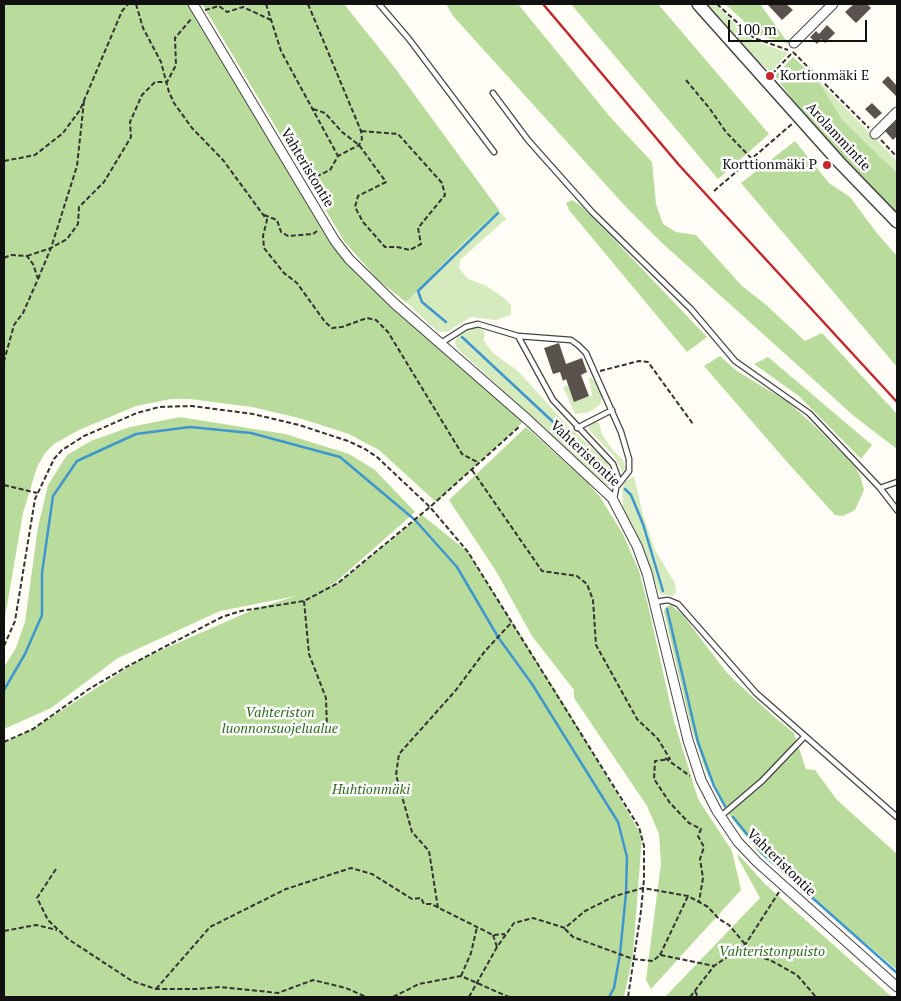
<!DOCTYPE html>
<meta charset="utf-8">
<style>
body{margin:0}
#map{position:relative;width:901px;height:1001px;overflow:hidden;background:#fffdf5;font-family:"PT Serif",serif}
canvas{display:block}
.frame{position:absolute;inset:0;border:5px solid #111;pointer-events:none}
.scale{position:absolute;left:728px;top:20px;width:139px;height:22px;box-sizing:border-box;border:2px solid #111;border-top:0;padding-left:6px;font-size:15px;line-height:18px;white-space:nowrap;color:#111;-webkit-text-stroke:4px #fff;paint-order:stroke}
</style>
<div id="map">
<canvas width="901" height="1001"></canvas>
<div class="frame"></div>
<div class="scale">100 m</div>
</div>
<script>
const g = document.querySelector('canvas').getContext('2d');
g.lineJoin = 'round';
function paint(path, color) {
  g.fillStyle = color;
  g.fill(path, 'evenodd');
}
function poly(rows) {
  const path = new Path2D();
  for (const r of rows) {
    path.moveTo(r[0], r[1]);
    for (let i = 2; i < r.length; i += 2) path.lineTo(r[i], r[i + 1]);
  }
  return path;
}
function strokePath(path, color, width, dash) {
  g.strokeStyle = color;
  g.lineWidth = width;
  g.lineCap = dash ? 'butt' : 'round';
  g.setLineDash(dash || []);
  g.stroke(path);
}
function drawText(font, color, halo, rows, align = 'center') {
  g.font = font + ' "PT Serif",serif';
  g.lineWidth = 5;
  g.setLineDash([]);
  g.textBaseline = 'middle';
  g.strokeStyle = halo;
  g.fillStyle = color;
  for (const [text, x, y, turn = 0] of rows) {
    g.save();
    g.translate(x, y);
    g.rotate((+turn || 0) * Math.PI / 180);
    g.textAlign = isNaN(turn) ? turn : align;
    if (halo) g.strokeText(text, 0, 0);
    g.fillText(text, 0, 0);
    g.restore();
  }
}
paint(poly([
 [705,4,715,4,753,40,788,53,771,72,743,48],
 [818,80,897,161,897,173,841,120],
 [499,210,506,219,460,260,459,268,468,279,485,285,504,298,511,305,511,315,495,320,471,317,447,332,437,331,406,302,465,241],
 [479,327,484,331,484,341,493,353,518,371,568,426,606,461,615,479,613,485,605,485,457,348,455,343,458,334,468,329],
 [590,377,597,383,602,396,601,404,589,412,575,414,563,387,568,385,575,401,592,395,589,380],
 [595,421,599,423,602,434,612,449,623,460,625,468,623,473,614,456,590,431,588,425],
 [634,476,643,515,655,550,675,583,676,592,673,596,661,594,658,591,644,549,623,508,622,488,626,481]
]), '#d5ebbd');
paint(poly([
 [4,4,189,4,336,249,361,277,524,421,436,502,379,450,349,434,299,418,252,407,190,399,171,399,136,406,79,430,54,444,45,453,37,467,23,513,4,623],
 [202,4,344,4,395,68,499,210,465,241,406,302,378,280,344,241],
 [446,4,518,4,611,118,652,162,656,204,663,224,676,232,696,235,742,286,764,303,805,341,822,333,897,414,897,449,855,417,661,242,625,206,453,16],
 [571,4,658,4,769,134,718,179],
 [725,4,760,4,789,44,759,35],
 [793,57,818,80,842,120,897,173,897,215,804,115,775,76],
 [795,141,829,183,850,197,876,232,897,256,897,367,741,183],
 [572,200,581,206,609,234,707,337,687,352,569,210,566,203],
 [720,356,737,371,788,402,819,430,855,467,860,475,864,490,855,510,843,516,835,515,787,462,704,366],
 [768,357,872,445,861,459,799,396,754,364],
 [180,417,285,434,349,454,375,470,415,512,336,582,326,587,338,583,422,515,468,552,569,712,642,836,633,955,624,997,4,997,4,743,33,729,141,659,255,609,296,596,220,611,118,658,51,708,4,729,4,667,16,648,25,622,38,527,48,485,67,455,91,441,130,427],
 [526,427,587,482,600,497,623,534,639,571,648,605,674,721,698,799,732,851,741,890,651,989,646,980,661,863,659,834,647,806,574,698,574,690,532,636,496,571,449,500],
 [671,605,682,614,727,673,772,715,794,733,806,769,815,770,837,800,897,854,897,970,758,852,724,808,705,769,691,726,664,611,666,607],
 [738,854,765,884,892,997,665,997,760,898,738,858]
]), '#b9dc9c');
strokePath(poly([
 [446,322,422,302,418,291,498,213],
 [462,337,611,476],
 [625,489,631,495,643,524,663,591],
 [667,609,698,742,714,786,725,806],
 [4,690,25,654,42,615,42,573,53,496,77,461,136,434,190,427,251,433,340,457,415,520,457,567,498,637,532,684,618,822,627,857,626,893,620,954,614,988,609,997],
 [733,817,763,854,897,973]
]), '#3f96cf', 2.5);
paint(poly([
 [769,4,786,4,793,10,782,20,768,5],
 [854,4,867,4,871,8,856,23,845,12],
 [827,25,835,33,825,43,821,39,817,44,810,37,816,31,819,34],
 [888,76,897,86,897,97,882,82],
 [872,103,882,113,875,119,865,109],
 [897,120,897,136,893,140,885,131],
 [559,343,566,364,582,358,587,372,581,375,589,396,574,402,566,379,563,381,560,372,553,374,544,348]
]), '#5a524d');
const service = poly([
 [379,4,409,39,494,152],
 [493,93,528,140,592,212,691,309,735,361,809,413,880,488,897,482],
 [518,336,571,340,578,345,586,353,621,432,629,459,629,471,618,485],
 [441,343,466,327,478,324,518,336,553,400,613,464,618,478,614,499],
 [577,428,612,410],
 [880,488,897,510],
 [655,602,668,600,678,604,756,693,897,817],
 [721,816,762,781,805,736]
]);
const minor = poly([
 [193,4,335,241,349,259,394,303,527,419,612,498,637,546,647,573,688,740,701,780,717,811,738,842,757,862,897,987],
 [794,43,833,4],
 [875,134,897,112]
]);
const tertiary = poly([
 [698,4,839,162,897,222]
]);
strokePath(service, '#444', 7);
strokePath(minor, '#444', 11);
strokePath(tertiary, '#444', 14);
strokePath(poly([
 [136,4,143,28,161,62,169,92,174,103,192,128,223,160,267,220,263,236,264,248,284,273,297,283,325,322,332,328,342,327,367,318,376,320,388,332,462,454,479,463],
 [266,4,281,51,338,156],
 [308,4,361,131,362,139,359,145,338,156,330,170,309,180],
 [717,4,754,38,788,50],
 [205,10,219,6,227,12,243,7,271,20],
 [793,52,869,128],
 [772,74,793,52],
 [686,80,710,109,726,132,752,159],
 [313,109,325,113,342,132,359,145,386,182,358,196,355,207,363,222,385,247,397,247,410,250,421,244,418,228,445,195,442,183,398,134,361,131],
 [881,140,897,157],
 [4,161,35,155,63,133,80,110,122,11,128,4],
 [714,191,792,124],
 [264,215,277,220,281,232,288,236,313,234,317,231],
 [27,256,51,248,67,239,78,224,79,207,104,182,131,137,130,122,142,95,155,82,167,82,176,65,175,38,192,18],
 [4,258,11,255,27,256,33,264,38,279,23,313,14,325,4,361],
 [38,279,51,248,77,166,84,101],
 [600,371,639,361,648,362,693,424],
 [472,470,542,571,577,576,587,584,593,600,596,645,637,719,658,739,670,759,655,761,654,779,670,803,689,823,701,829,698,836,704,847,700,859,703,878,699,902],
 [4,485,37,493],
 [304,601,309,654,326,698,327,729],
 [4,646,15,621,35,499,54,459,62,450,84,436,137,413,159,407,192,406,253,414,299,425,348,441,365,449,377,457,430,507,468,552,639,827,644,846,644,879,641,911,628,997],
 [4,742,33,729,89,689,128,666,222,617,241,611,304,601,338,583,430,507,520,426],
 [665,758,690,776],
 [56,869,37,898,48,920,68,939,132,981,156,989,197,989,220,987,278,993,313,980,346,988,366,997],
 [438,908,429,851,412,832,396,775,399,754,456,690,485,651,511,623],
 [565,929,573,937,633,959,653,961,660,955,714,966],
 [4,931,36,925,57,930],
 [493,935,497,947],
 [730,954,755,956],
 [660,955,688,896],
 [461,976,471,953,477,927],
 [156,989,210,927,286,889,351,868,372,874,412,899,421,898,424,904,431,904,493,935,505,934],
 [695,991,698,997],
 [393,997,419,984,461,976,509,997],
 [469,997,497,947,514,923,533,918,565,928,585,911,615,896,643,888,688,896,708,907,719,919,729,925,755,956,770,960,797,975,816,997],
 [690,997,714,966,745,945,779,892]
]), '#333', 2, [5, 2.5]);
strokePath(service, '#fff', 4.5);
strokePath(minor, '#fff', 9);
strokePath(tertiary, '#fff', 11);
strokePath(poly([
 [543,4,679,165,897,402]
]), '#c4262e', 2.5);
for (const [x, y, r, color] of [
 [770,76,5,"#c4262e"],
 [827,165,5,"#c4262e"]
]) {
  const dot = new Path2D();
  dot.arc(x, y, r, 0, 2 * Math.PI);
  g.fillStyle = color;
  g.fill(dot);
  strokePath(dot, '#fff', 2);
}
drawText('14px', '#111', '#fff', [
 ["Kortionmäki E",780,76],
 ["Korttionmäki P",817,165,"right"]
], 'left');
drawText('14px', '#111', '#fff', [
 ["Arolammintie",838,137,47],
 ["Vahteristontie",307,168,59],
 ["Vahteristontie",585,454,43],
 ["Vahteristontie",781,863,44]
]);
drawText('italic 14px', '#2f6b1f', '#fff', [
 ["Vahteriston",280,713],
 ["luonnonsuojelualue",280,729],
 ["Huhtionmäki",371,790],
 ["Vahteristonpuisto",772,952]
]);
</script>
